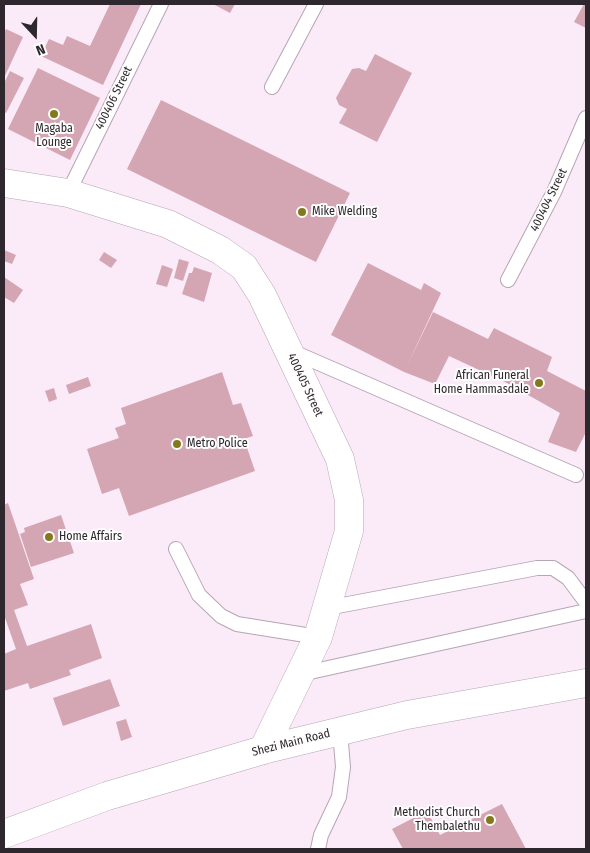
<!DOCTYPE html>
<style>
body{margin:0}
#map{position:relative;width:590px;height:853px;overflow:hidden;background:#fbeaf8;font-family:"Fira Sans Condensed",sans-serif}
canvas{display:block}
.frame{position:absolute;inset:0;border:5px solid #2e272d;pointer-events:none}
.north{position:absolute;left:10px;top:10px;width:50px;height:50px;-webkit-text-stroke:4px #fdfdfd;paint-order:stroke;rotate:159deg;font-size:14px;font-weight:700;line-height:20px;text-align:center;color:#2e272d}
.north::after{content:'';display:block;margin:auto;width:18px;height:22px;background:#2e272d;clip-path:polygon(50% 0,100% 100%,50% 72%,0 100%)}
</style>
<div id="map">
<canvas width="590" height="853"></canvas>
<div class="frame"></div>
<div class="north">N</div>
</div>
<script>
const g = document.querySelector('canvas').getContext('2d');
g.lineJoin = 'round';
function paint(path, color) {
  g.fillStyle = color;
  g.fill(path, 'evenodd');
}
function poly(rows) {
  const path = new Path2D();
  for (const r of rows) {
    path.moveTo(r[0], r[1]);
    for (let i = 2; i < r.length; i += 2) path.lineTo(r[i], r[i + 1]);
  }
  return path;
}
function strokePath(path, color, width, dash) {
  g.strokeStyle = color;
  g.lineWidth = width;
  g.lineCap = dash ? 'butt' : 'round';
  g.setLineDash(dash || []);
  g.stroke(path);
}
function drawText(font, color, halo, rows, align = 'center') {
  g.font = font + ' "Fira Sans Condensed",sans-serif';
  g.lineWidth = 4;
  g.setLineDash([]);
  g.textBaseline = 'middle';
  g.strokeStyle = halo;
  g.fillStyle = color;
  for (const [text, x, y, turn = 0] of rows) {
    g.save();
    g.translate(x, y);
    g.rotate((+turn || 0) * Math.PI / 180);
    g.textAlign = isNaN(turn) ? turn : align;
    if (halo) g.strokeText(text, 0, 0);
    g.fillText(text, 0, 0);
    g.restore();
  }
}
paint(poly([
 [110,4,141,4,103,85,41,56,49,39,63,45,67,36,90,46],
 [213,4,235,4,230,13],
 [584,4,586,4,586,28,574,22],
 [6,29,23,37,4,78,4,33],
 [375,54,412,73,377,142,339,123,347,109,339,105,336,98,352,69,359,68,366,71],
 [38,68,100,98,70,160,8,129],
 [10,71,24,78,6,113,4,112,4,83],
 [161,100,350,193,316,262,127,169],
 [4,250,16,255,12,264,4,261],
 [104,252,117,260,111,268,99,260],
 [179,259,189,262,183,281,174,278],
 [368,263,421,290,424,283,441,293,406,368,433,312,488,339,494,328,552,357,547,371,586,391,586,432,576,452,548,442,560,413,505,382,449,356,435,384,404,372,331,335],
 [162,265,173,269,167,287,156,284],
 [194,267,212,273,204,302,182,294,189,273,192,273],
 [4,277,23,290,14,303,4,297],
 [222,372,233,405,241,403,253,436,244,439,255,471,129,516,119,488,102,494,87,449,119,438,115,428,126,424,121,408],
 [88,377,91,386,69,394,66,385],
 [54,388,57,399,49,402,45,391],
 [8,503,34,579,20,584,28,605,14,610,27,646,91,624,102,658,69,670,71,675,30,689,28,683,4,691,4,654,16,649,4,615,4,505],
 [61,515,74,553,31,567,20,534,25,532,24,528],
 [110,679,120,706,63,726,53,698],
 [126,719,132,737,121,741,116,722],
 [502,804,526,849,403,849,392,829,427,811,440,835]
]), '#d4a5b3');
const lane = poly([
 [272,87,316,4],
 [68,193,161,4],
 [508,280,554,192,586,118],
 [291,351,576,475],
 [176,549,199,595,221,616,237,624,318,637],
 [327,608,537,568,553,568,568,578,586,602],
 [301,674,586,611],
 [318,849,321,835,339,797,343,767,340,731]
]);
const street = poly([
 [4,183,68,193,168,224,220,250,244,267,262,295,340,459,349,500,349,531,318,637,263,750]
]);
const secondary = poly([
 [4,834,107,796,263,750,407,715,586,683]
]);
strokePath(lane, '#b6a6b3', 16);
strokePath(street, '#b6a6b3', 29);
strokePath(secondary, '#b6a6b3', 29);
strokePath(lane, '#fff', 14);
strokePath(street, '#fff', 28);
strokePath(secondary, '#fff', 28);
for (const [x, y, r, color] of [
 [54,114,5,"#84781c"],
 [302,212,5,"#84781c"],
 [539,383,5,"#84781c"],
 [177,444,5,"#84781c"],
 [49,537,5,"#84781c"],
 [490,820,5,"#84781c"]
]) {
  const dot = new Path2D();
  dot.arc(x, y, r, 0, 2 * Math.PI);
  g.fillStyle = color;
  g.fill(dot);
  strokePath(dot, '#fdfdfd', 2);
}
drawText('12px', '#2e272d', '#fdfdfd', [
 ["400406 Street",114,98,-64],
 ["400404 Street",549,200,-64],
 ["400405 Street",305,385,65],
 ["Shezi Main Road",291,743,-14]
]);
drawText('12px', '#2e272d', '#fdfdfd', [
 ["Magaba",54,129,"center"],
 ["Lounge",54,143,"center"],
 ["Mike Welding",312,212],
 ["African Funeral",529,376,"right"],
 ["Home Hammasdale",529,390,"right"],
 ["Metro Police",187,444],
 ["Home Affairs",59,537],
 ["Methodist Church",480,813,"right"],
 ["Thembalethu",480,827,"right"]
], 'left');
</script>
